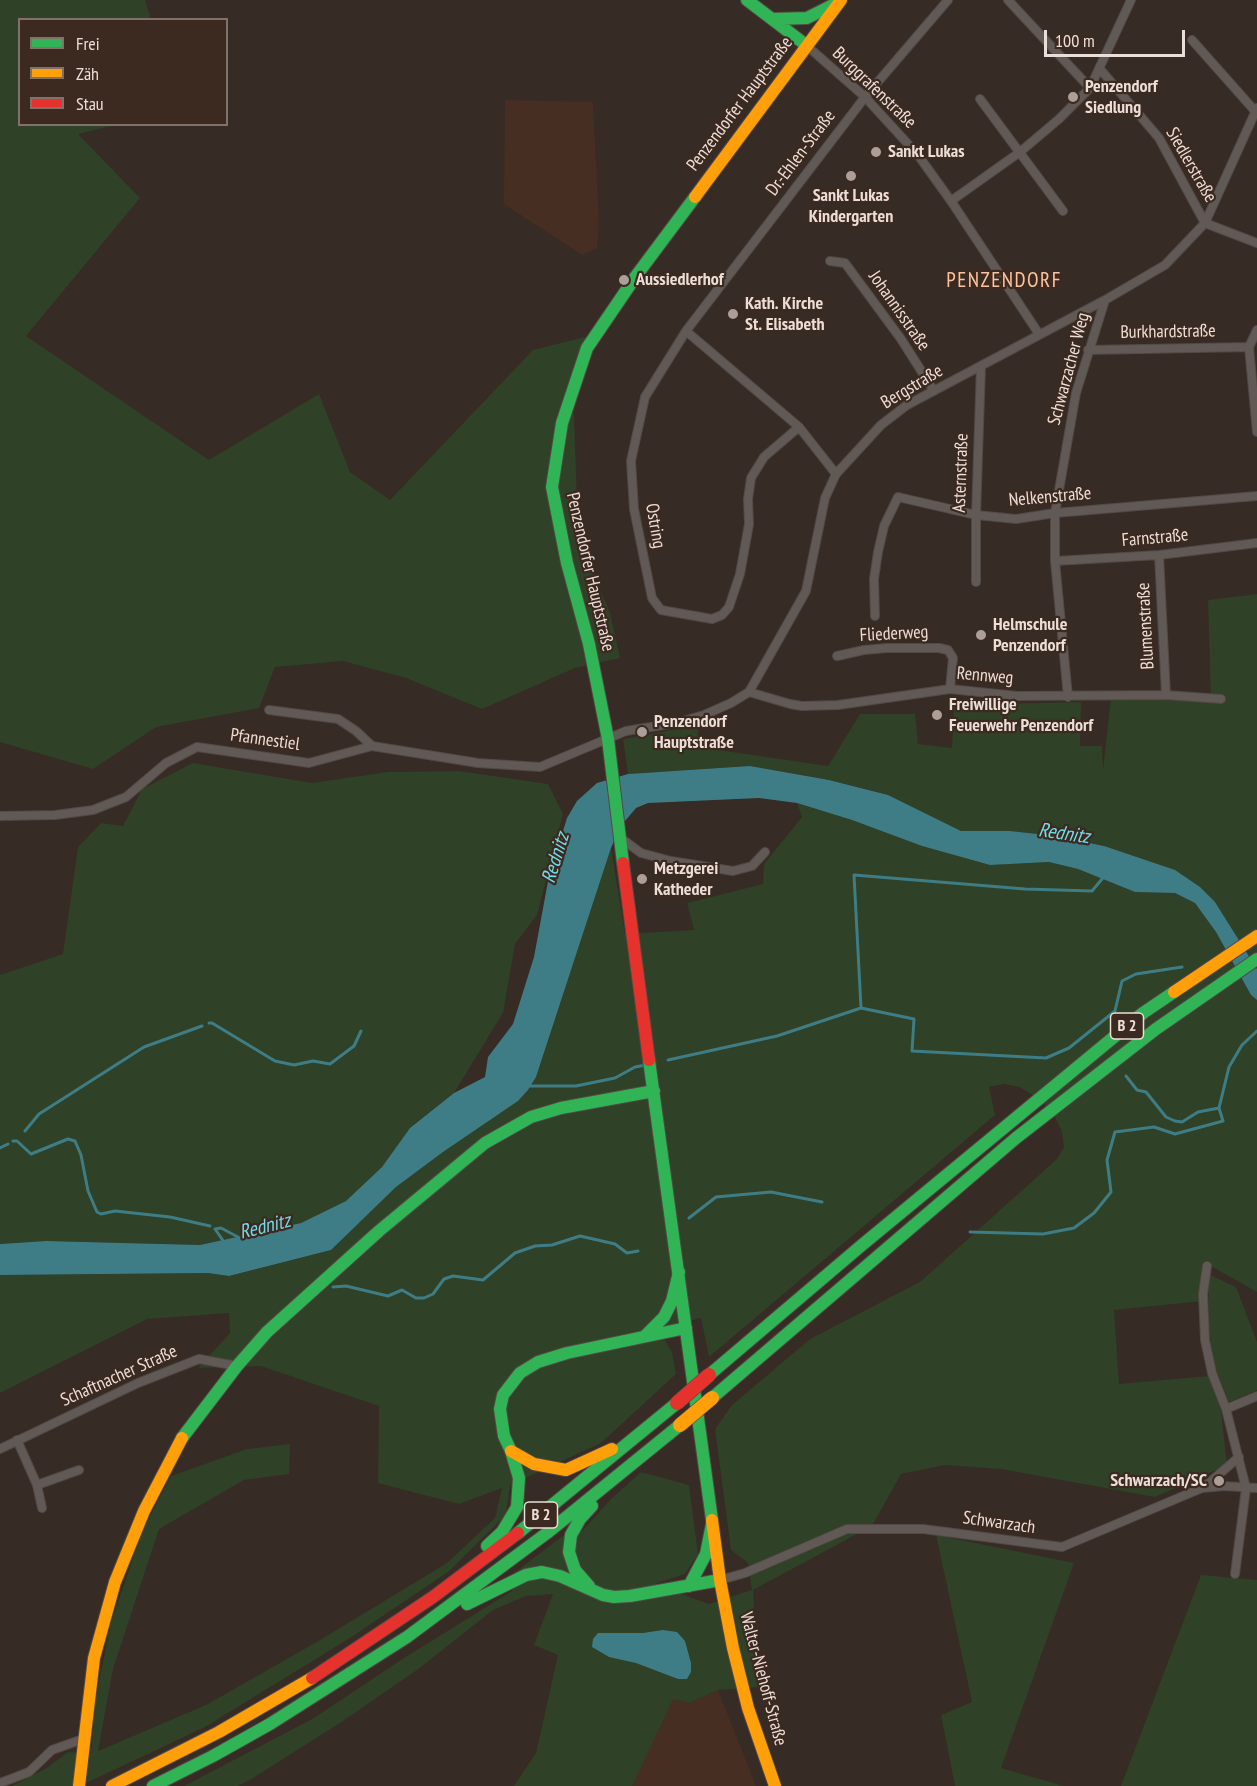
<!DOCTYPE html>
<meta charset="utf-8">
<style>
body{margin:0}
#map{position:relative;width:1257px;height:1786px;overflow:hidden;background:#362b25;font-family:"PT Sans Narrow",sans-serif}
canvas{display:block}
.legend{position:absolute;left:18px;top:18px;width:210px;height:108px;box-sizing:border-box;background:#3c291f;border:2px solid #827169;margin:0;padding:8px 10px;list-style:none;font-size:18px;color:#ebded8}
.legend li{display:flex;align-items:center;gap:12px;height:30px}
.legend b{width:30px;border:2px solid #827169}
.scale{position:absolute;left:1044px;top:30px;width:141px;height:27px;box-sizing:border-box;border:3px solid #ebded8;border-top:0;padding-left:8px;font-size:18px;line-height:21px;white-space:nowrap;color:#ebded8;-webkit-text-stroke:4px #3c291f;paint-order:stroke}
</style>
<div id="map">
<canvas width="1257" height="1786"></canvas>
<ul class="legend">
<li><b style="height:8px;background:#30b455"></b>Frei</li>
<li><b style="height:8px;background:#ff9f0a"></b>Zäh</li>
<li><b style="height:8px;background:#e5322d"></b>Stau</li>
</ul>
<div class="scale">100 m</div>
</div>
<script>
const g = document.querySelector('canvas').getContext('2d');
g.lineJoin = 'round';
function paint(path, color) {
  g.fillStyle = color;
  g.fill(path, 'evenodd');
}
function poly(rows) {
  const path = new Path2D();
  for (const r of rows) {
    path.moveTo(r[0], r[1]);
    for (let i = 2; i < r.length; i += 2) path.lineTo(r[i], r[i + 1]);
  }
  return path;
}
function strokePath(path, color, width, dash) {
  g.strokeStyle = color;
  g.lineWidth = width;
  g.lineCap = dash ? 'butt' : 'round';
  g.setLineDash(dash || []);
  g.stroke(path);
}
function drawText(font, color, halo, rows, align = 'center') {
  g.font = font + ' "PT Sans Narrow",sans-serif';
  g.lineWidth = 4.5;
  g.setLineDash([]);
  g.textBaseline = 'middle';
  g.strokeStyle = halo;
  g.fillStyle = color;
  for (const [text, x, y, turn = 0] of rows) {
    g.save();
    g.translate(x, y);
    g.rotate((+turn || 0) * Math.PI / 180);
    g.textAlign = isNaN(turn) ? turn : align;
    if (halo) g.strokeText(text, 0, 0);
    g.fillText(text, 0, 0);
    g.restore();
  }
}
paint(poly([
 [505,100,593,102,599,224,597,248,582,255,504,204],
 [559,1654,690,1703,718,1690,756,1786,514,1786,536,1753]
]), '#462e23');
paint(poly([
 [0,0,145,0,151,19,20,20,20,124,115,125,78,134,140,198,26,336,209,460,319,394,350,472,390,500,533,350,589,336,570,387,574,416,578,536,610,613,620,658,575,668,482,709,406,678,343,661,275,667,259,708,156,727,93,769,0,742],
 [1257,594,1257,969,1215,902,1104,846,1056,836,1010,831,961,831,888,795,829,780,750,766,628,774,623,739,698,725,698,747,828,766,860,714,915,714,918,744,952,748,954,705,1081,702,1080,746,1102,746,1103,770,1111,698,1211,702,1208,600],
 [193,763,312,783,388,772,459,771,548,784,563,814,537,915,515,944,503,1013,454,1093,410,1128,382,1167,346,1201,301,1223,200,1245,46,1241,0,1244,0,975,63,954,78,847,101,823,123,826,142,789],
 [797,803,852,820,922,846,990,865,1049,862,1078,869,1135,892,1175,893,1195,903,1216,932,1251,995,1257,1000,1257,1292,1209,1265,1203,1301,1114,1310,1119,1384,1209,1376,1221,1411,1227,1465,1155,1497,1001,1469,945,1465,901,1474,872,1526,753,1590,759,1687,718,1690,690,1703,673,1699,632,1786,514,1786,536,1753,558,1655,534,1645,553,1594,526,1596,493,1610,417,1670,343,1721,250,1780,237,1786,184,1786,314,1718,404,1658,512,1591,514,1573,569,1531,582,1531,610,1500,641,1472,689,1485,698,1554,685,1574,654,1584,709,1604,752,1590,748,1563,731,1550,715,1429,732,1405,810,1339,920,1282,1057,1159,1064,1147,1062,1132,1055,1117,1041,1100,1019,1087,1004,1084,989,1087,995,1115,709,1357,701,1318,657,1328,672,1352,676,1374,601,1443,510,1485,506,1515,448,1572,350,1638,205,1727,80,1786,12,1786,47,1768,68,1752,91,1754,96,1695,112,1619,142,1532,171,1476,247,1449,290,1444,289,1474,244,1480,159,1529,113,1669,98,1751,206,1705,320,1640,447,1563,495,1518,502,1488,459,1504,378,1483,379,1406,261,1366,198,1368,230,1333,229,1313,147,1319,0,1393,0,1275,208,1273,229,1276,331,1250,396,1187,443,1152,518,1101,528,1090,536,1077,611,848,625,934,694,930,687,903,763,884,764,864,802,817],
 [1208,1274,1236,1287,1257,1342,1257,1390,1229,1402,1216,1369,1211,1344,1209,1329],
 [936,1535,1074,1563,1001,1768,1064,1786,955,1786,941,1715,972,1702],
 [1201,1575,1257,1580,1257,1786,1121,1786]
]), '#2f4126');
paint(poly([
 [750,766,829,780,888,795,961,831,1010,831,1056,836,1104,846,1175,870,1200,887,1215,902,1257,969,1257,1000,1251,995,1216,932,1195,903,1175,893,1135,892,1078,869,1049,862,990,865,922,846,852,820,797,803,759,798,648,803,636,808,620,827,611,848,536,1077,528,1090,518,1101,443,1152,396,1187,331,1250,229,1276,208,1273,0,1275,0,1244,46,1241,200,1245,301,1223,346,1201,382,1167,410,1128,454,1093,485,1077,488,1057,513,1024,534,957,549,876,567,818,577,801,597,783,628,774],
 [663,1630,677,1632,685,1641,691,1663,691,1672,687,1679,678,1679,636,1663,609,1657,592,1647,593,1639,598,1633,643,1633]
]), '#3e7d85');
strokePath(poly([
 [861,1008,854,875,1025,889,1092,891,1102,879],
 [209,1023,212,1023,275,1061,294,1065,313,1061,330,1064,354,1046,361,1031],
 [668,1060,777,1036,861,1008,914,1019,912,1051,1046,1058,1069,1048,1115,1011,1122,981,1136,974,1182,967],
 [1126,1076,1137,1090,1146,1092,1166,1117,1175,1121,1182,1122,1198,1112,1219,1108],
 [527,1086,576,1086,615,1078,635,1067,646,1065],
 [25,1131,39,1114,144,1047,202,1026],
 [13,1141,17,1141,31,1154,68,1139,75,1141,81,1155,88,1191,97,1212,101,1214,115,1211,170,1217,210,1226],
 [0,1148,8,1144],
 [689,1218,716,1197,771,1192,822,1202],
 [215,1229,224,1242],
 [215,1229,221,1228,238,1237],
 [970,1232,1043,1234,1074,1228,1094,1213,1111,1192,1107,1160,1115,1132,1154,1127,1175,1134,1223,1121,1219,1108,1229,1067,1242,1045,1257,1031],
 [333,1287,346,1286,388,1296,402,1290,416,1298,424,1298,433,1294,444,1279,453,1276,483,1280,515,1253,535,1246,552,1245,580,1236,615,1244,627,1253,638,1251]
]), '#3e7d85', 3);
const street = poly([
 [1008,0,1090,88],
 [1192,40,1255,111],
 [806,45,865,97,918,155,951,201,1039,334],
 [1100,69,1159,138,1205,223],
 [980,99,1063,211],
 [951,201,1020,152,1059,119,1090,88,1131,0],
 [1205,223,1257,243],
 [830,261,845,263,901,339,934,391],
 [1257,330,1249,347,1257,432],
 [686,331,799,427,836,474],
 [1088,350,1249,347],
 [799,427,764,457,751,478,748,499,749,524,740,574,729,607,722,615,712,619,661,610,652,598,634,509,631,461,645,397,686,331,865,97,948,0],
 [1159,555,1166,695],
 [1055,561,1159,555,1257,543],
 [976,582,976,515,981,366],
 [875,616,874,579,878,552,884,526,898,497,976,515,1016,519,1055,513,1257,496],
 [837,656,864,650,887,648,939,648,948,650,953,658,950,689],
 [749,692,790,704,802,706,838,705,950,689,1017,696,1166,695,1221,699],
 [1068,697,1055,561,1055,513,1076,393,1105,300],
 [269,710,338,719,356,731,372,746],
 [0,816,55,815,93,810,126,797,166,763,197,747,309,763,372,746,478,763,540,767,626,731,676,723,704,715,731,703,749,692,806,591,825,498,836,474,881,425,907,405,1105,300,1165,265,1205,223,1257,108],
 [622,839,641,853,671,861,733,871,752,866,765,852],
 [1207,1266,1203,1294,1205,1340,1212,1373,1226,1409],
 [17,1440,37,1485,79,1470],
 [0,1449,138,1383,199,1359,237,1366],
 [37,1485,42,1508],
 [1203,1488,1239,1457],
 [1235,1574,1246,1488,1226,1409,1257,1396],
 [720,1580,745,1573,847,1529,923,1529,1062,1547,1202,1488,1224,1486,1257,1488],
 [0,1783,29,1772,52,1750,83,1739]
]);
const fast = poly([
 [747,0,806,45],
 [772,19,807,18,837,3],
 [623,863,608,739,589,644,567,563,552,487,562,423,587,348,636,276,695,197],
 [649,1060,712,1520],
 [645,1336,664,1317,672,1301,679,1272],
 [709,1375,862,1245,1143,1013,1174,992],
 [712,1398,1016,1138,1156,1029,1257,959],
 [182,1438,237,1366,267,1332,379,1231,485,1143,531,1117,561,1108,654,1091],
 [518,1533,677,1403],
 [487,1546,502,1532,517,1507,519,1478,511,1451,504,1436,500,1409,503,1395,520,1373,538,1362,567,1353,686,1328],
 [589,1586,575,1570,569,1552,571,1535,580,1519,592,1506],
 [689,1586,706,1554,712,1524],
 [467,1604,526,1575,542,1572,560,1576,603,1595,614,1597,630,1596,720,1580],
 [153,1786,213,1756,270,1724,407,1637,547,1533,680,1425]
]);
const slow = poly([
 [695,197,841,0],
 [1174,992,1257,936],
 [511,1451,534,1464,566,1470,612,1449],
 [712,1520,720,1580,733,1648,748,1708,775,1786],
 [79,1786,94,1658,115,1582,144,1511,182,1438],
 [112,1786,219,1732,312,1678]
]);
const jam = poly([
 [623,863,649,1060],
 [312,1678,433,1597,518,1533]
]);
strokePath(street, '#524844', 10);
strokePath(fast, '#524844', 14);
strokePath(slow, '#524844', 14);
strokePath(jam, '#524844', 14);
strokePath(street, '#615955', 8);
strokePath(fast, '#30b455', 12);
strokePath(slow, '#ff9f0a', 12);
strokePath(jam, '#e5322d', 12);
const slowBridge = poly([
 [680,1425,712,1398]
]);
const jamBridge = poly([
 [677,1403,709,1375]
]);
strokePath(slowBridge, '#524844', 15, []);
strokePath(jamBridge, '#524844', 15, []);
strokePath(slowBridge, '#ff9f0a', 14);
strokePath(jamBridge, '#e5322d', 14);
for (const [x, y, r, color] of [
 [1073,97,6,"#ac9f99"],
 [876,152,6,"#ac9f99"],
 [851,176,6,"#ac9f99"],
 [624,280,6,"#ac9f99"],
 [733,314,6,"#ac9f99"],
 [981,635,6,"#ac9f99"],
 [937,715,6,"#ac9f99"],
 [642,732,6,"#ac9f99"],
 [642,879,6,"#ac9f99"],
 [1219,1481,6,"#ac9f99"]
]) {
  const dot = new Path2D();
  dot.arc(x, y, r, 0, 2 * Math.PI);
  g.fillStyle = color;
  g.fill(dot);
  strokePath(dot, '#3c291f', 2);
}
for (const [x, y, w] of [
 [1127,1026,33],
 [541,1515,33]
]) {
  const box = new Path2D();
  box.roundRect(x - w / 2, y - 13, w, 26, 4.5);
  g.fillStyle = '#3c291f';
  g.fill(box);
  strokePath(box, '#ebded8', 1.5);
}
drawText('bold 16px', '#ebded8', null, [
 ["B 2",1127,1026],
 ["B 2",541,1515]
]);
drawText('bold 18px', '#ebded8', '#3c291f', [
 ["Penzendorf",1085,87],
 ["Siedlung",1085,108],
 ["Sankt Lukas",888,152],
 ["Sankt Lukas",851,196,"center"],
 ["Kindergarten",851,217,"center"],
 ["Aussiedlerhof",636,280],
 ["Kath. Kirche",745,304],
 ["St. Elisabeth",745,325],
 ["Helmschule",993,625],
 ["Penzendorf",993,646],
 ["Freiwillige",949,705],
 ["Feuerwehr Penzendorf",949,726],
 ["Penzendorf",654,722],
 ["Hauptstraße",654,743],
 ["Metzgerei",654,869],
 ["Katheder",654,890],
 ["Schwarzach/SC",1207,1481,"right"]
], 'left');
drawText('18px', '#ebded8', '#3c291f', [
 ["Burggrafenstraße",874,88,44],
 ["Penzendorfer Hauptstraße",740,104,-53],
 ["Dr.-Ehlen-Straße",801,153,-53],
 ["Siedlerstraße",1191,165,60],
 ["Johannisstraße",899,311,55],
 ["Burkhardstraße",1168,332,-1],
 ["Schwarzacher Weg",1069,369,-75],
 ["Bergstraße",912,387,-31],
 ["Asternstraße",961,473,-88],
 ["Nelkenstraße",1050,497,-5],
 ["Ostring",655,526,80],
 ["Farnstraße",1155,538,-5],
 ["Penzendorfer Hauptstraße",590,572,77],
 ["Blumenstraße",1146,626,-93],
 ["Fliederweg",894,634,-3],
 ["Rennweg",985,676,5],
 ["Pfannestiel",265,740,8],
 ["Schaftnacher Straße",119,1376,-24],
 ["Schwarzach",999,1523,8],
 ["Walter-Niehoff-Straße",763,1679,75]
]);
drawText('italic 20px', '#70dcea', '#3c291f', [
 ["Rednitz",1064,834,8],
 ["Rednitz",556,858,-73],
 ["Rednitz",265,1227,-14]
]);
g.letterSpacing = '1.5px';
drawText('21px', '#fbc4a0', '#3c291f', [
 ["PENZENDORF",1004,281]
]);
g.letterSpacing = '0px';
</script>
